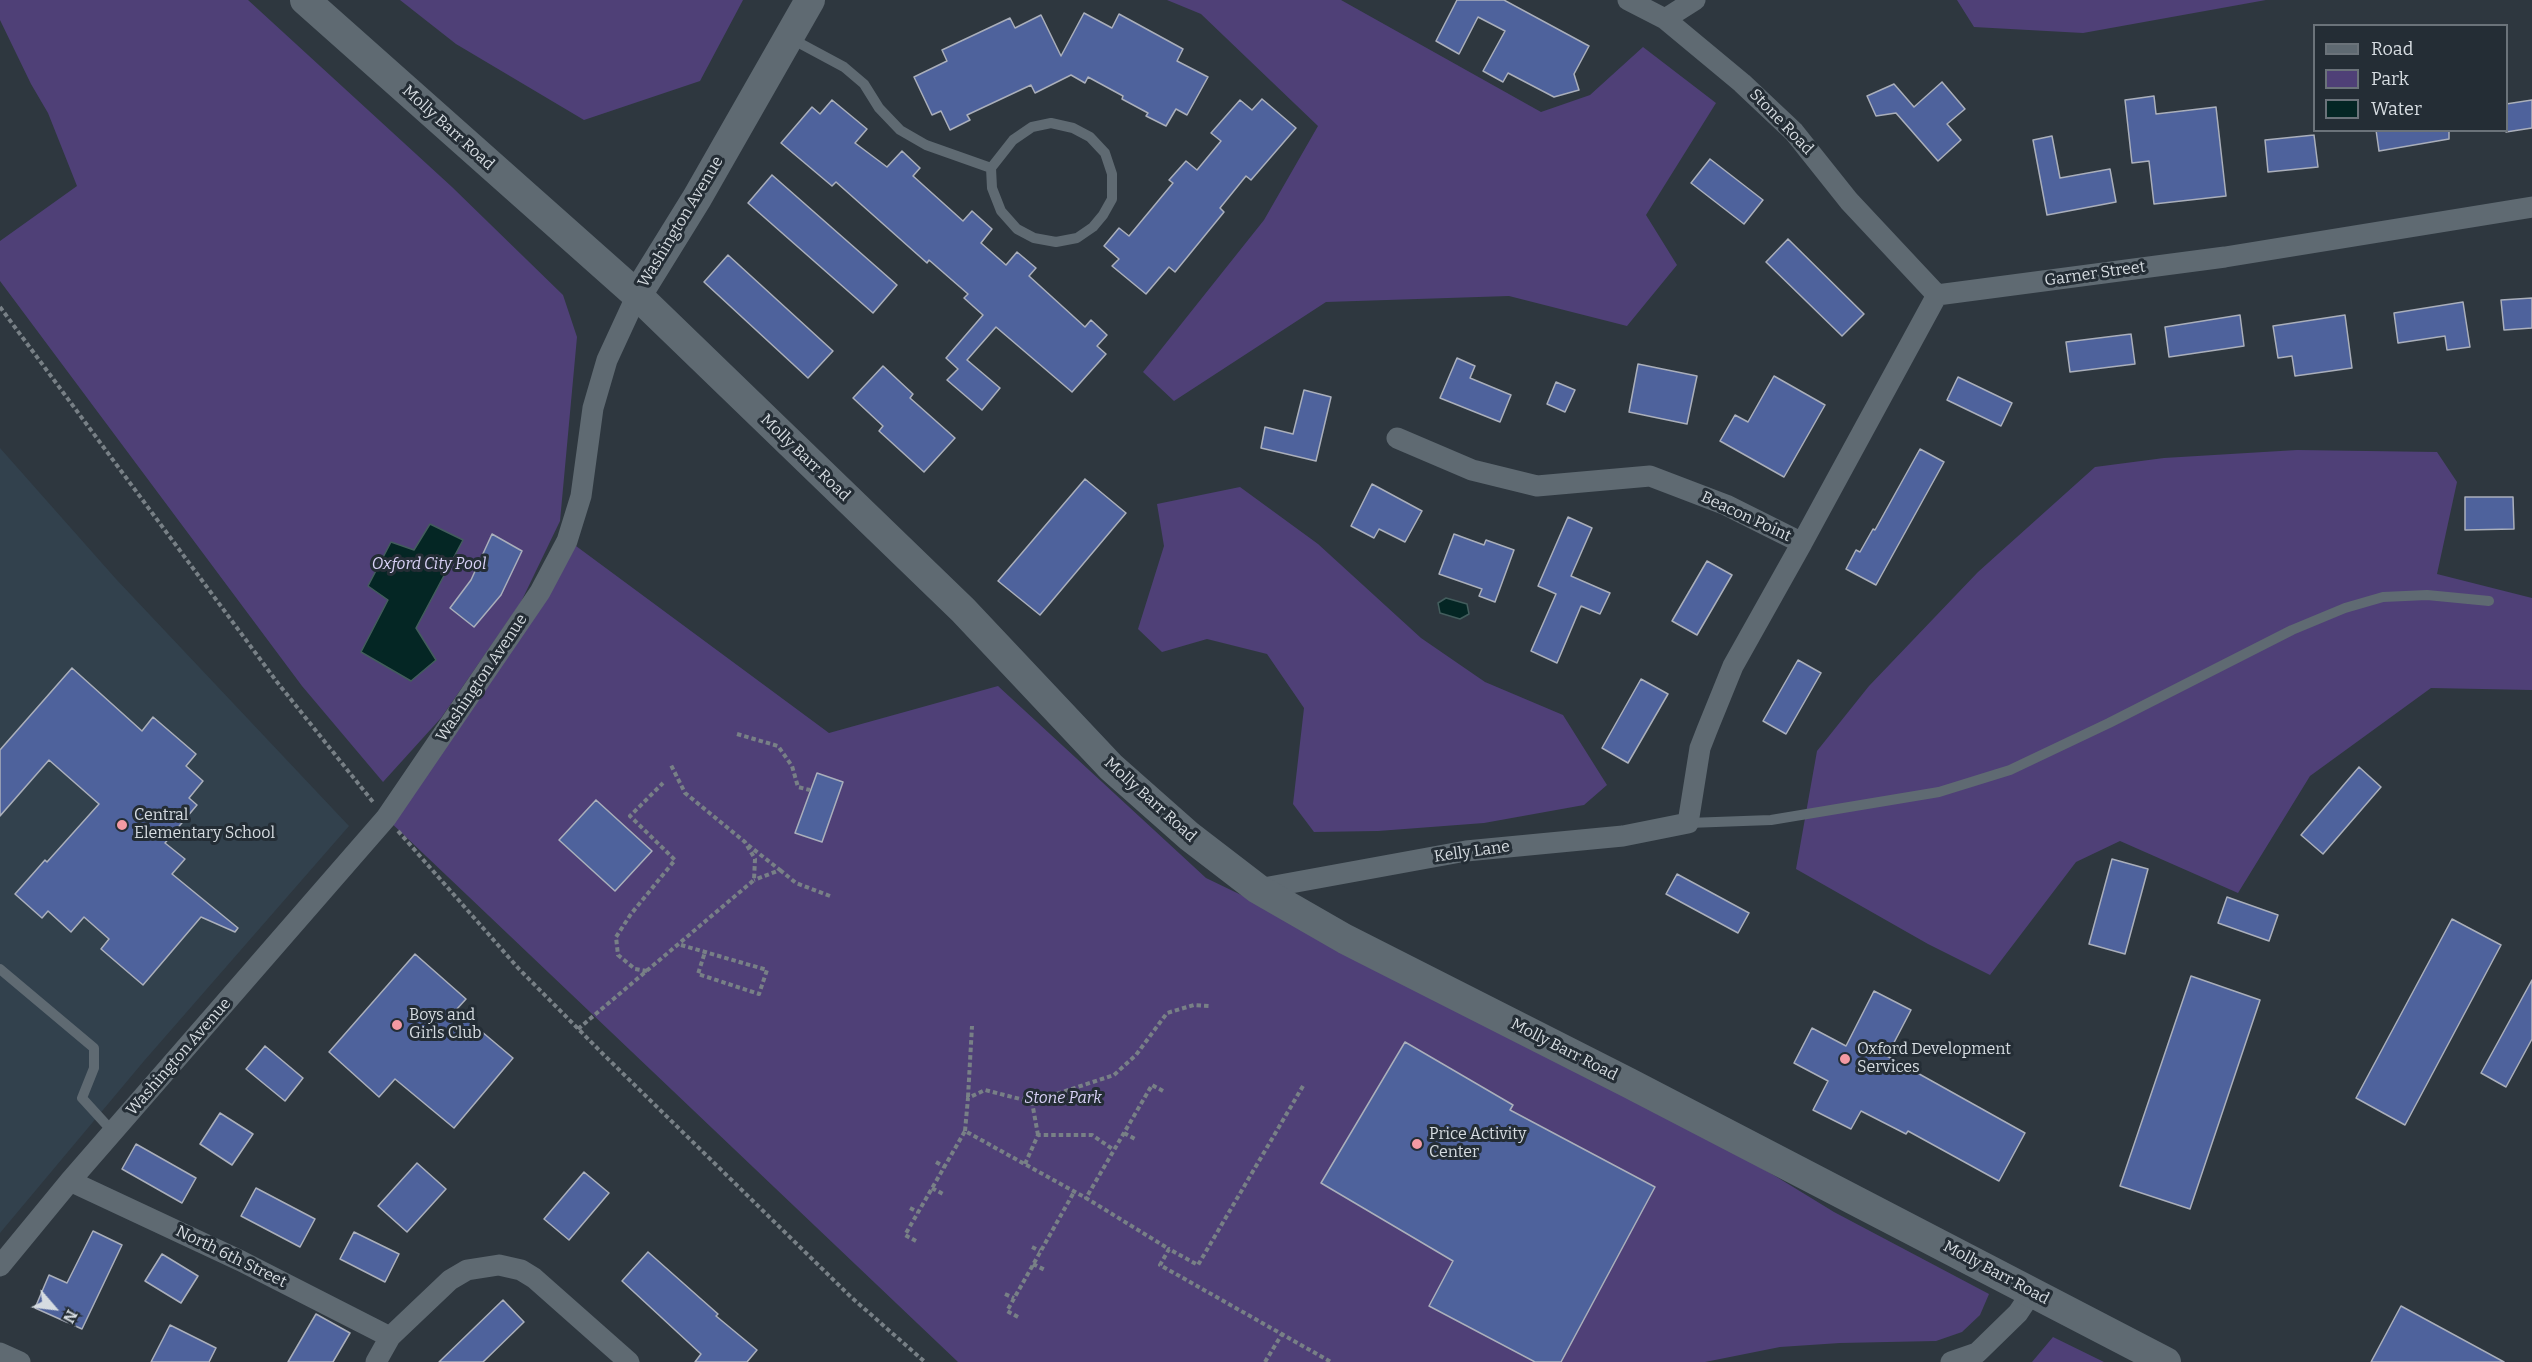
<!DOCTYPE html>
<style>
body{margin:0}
#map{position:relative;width:2532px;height:1362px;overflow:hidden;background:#2e373f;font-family:Bitter,serif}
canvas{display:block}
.legend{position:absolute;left:2313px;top:24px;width:195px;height:108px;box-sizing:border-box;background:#242d35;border:2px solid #6b737a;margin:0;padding:8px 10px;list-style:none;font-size:18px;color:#d6dce1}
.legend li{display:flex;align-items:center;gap:12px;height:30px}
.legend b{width:30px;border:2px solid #6b737a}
.north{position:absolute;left:24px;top:1278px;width:60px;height:60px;-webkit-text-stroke:4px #242d35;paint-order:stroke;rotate:118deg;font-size:16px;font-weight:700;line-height:24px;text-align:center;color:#d6dce1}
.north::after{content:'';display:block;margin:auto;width:21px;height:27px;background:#d6dce1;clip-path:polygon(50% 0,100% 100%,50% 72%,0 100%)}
</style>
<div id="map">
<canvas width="2532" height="1362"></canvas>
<ul class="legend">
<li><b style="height:8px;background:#5f6a72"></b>Road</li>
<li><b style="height:16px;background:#4f4077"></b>Park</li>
<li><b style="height:16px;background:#042624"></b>Water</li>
</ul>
<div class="north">N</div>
</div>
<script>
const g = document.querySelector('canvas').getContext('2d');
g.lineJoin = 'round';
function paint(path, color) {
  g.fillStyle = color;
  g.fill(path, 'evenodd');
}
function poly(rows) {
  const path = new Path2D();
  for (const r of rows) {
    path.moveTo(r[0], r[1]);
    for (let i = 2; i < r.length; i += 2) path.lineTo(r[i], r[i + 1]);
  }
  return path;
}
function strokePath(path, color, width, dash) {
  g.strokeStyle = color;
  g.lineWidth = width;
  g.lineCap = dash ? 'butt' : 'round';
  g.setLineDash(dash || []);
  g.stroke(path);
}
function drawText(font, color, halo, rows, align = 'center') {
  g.font = font + ' Bitter,serif';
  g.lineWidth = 6;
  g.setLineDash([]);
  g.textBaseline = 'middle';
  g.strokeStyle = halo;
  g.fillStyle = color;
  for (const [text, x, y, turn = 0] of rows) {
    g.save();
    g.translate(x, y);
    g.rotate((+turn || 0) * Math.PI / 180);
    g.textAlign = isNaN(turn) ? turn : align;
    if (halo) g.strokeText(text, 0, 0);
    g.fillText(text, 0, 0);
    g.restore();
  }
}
paint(poly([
 [0,448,116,579,349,826,144,1061,0,1233]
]), '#32414d');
paint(poly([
 [0,0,248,0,452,187,563,295,577,337,560,521,521,602,441,718,383,782,302,686,0,281,0,241,77,186,48,113,31,84,0,20],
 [400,0,743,0,700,81,584,120,456,44],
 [1167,0,1341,0,1541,112,1590,95,1643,47,1716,103,1646,215,1677,265,1627,326,1509,296,1326,302,1174,401,1143,372,1264,220,1318,126,1201,14],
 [1957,0,2266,0,2083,33,1974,27],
 [2297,450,2437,452,2457,482,2437,574,2532,598,2532,690,2431,688,2310,776,2238,893,2120,841,2076,862,1990,975,1928,944,1796,869,1817,751,1869,686,1978,572,2095,467,2164,458],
 [1240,487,1318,544,1421,638,1485,682,1563,715,1607,785,1584,805,1484,823,1378,831,1314,832,1293,804,1304,708,1267,654,1207,639,1162,652,1138,629,1164,546,1157,504],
 [576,546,829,733,998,686,1206,878,1592,1064,1834,1212,1989,1294,1980,1315,1962,1332,1936,1341,1840,1343,1780,1347,1705,1362,958,1362,386,818,540,592],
 [2053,1337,2104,1362,2032,1362]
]), '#4f4077');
const water = poly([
 [430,524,463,540,416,628,436,660,411,681,361,652,388,600,368,586,391,542,414,550,430,524],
 [1446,598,1467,604,1469,614,1460,619,1440,613,1438,603,1446,598]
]);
paint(water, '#042624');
strokePath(water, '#435d5d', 1.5);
const building = poly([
 [1457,0,1504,0,1589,46,1574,74,1579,90,1554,97,1508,73,1503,82,1483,71,1505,31,1478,17,1459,54,1436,41,1457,0],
 [1084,13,1112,28,1119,14,1183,49,1177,61,1208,77,1187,115,1176,109,1166,126,1146,116,1148,113,1122,99,1123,96,1088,77,1085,83,1071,75,1035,93,1031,85,967,115,970,120,950,130,941,111,932,115,914,77,947,61,942,50,1010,18,1015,28,1041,15,1061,56,1084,13],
 [1942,82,1965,109,1947,124,1961,140,1938,161,1896,113,1876,116,1867,96,1894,84,1914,107,1942,82],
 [2154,96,2156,114,2216,107,2226,196,2154,204,2149,161,2132,163,2125,100,2154,96],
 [1262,99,1296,128,1251,180,1246,176,1220,208,1224,212,1175,272,1169,267,1146,294,1112,266,1119,259,1104,246,1119,228,1129,236,1173,183,1169,180,1186,161,1197,170,1221,141,1211,133,1240,100,1252,110,1262,99],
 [832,100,867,129,855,143,887,167,902,151,920,168,913,176,963,221,972,211,992,229,981,243,1006,265,1017,252,1036,268,1029,276,1085,327,1091,320,1107,335,1097,346,1106,354,1072,392,996,327,967,360,1000,388,982,410,947,380,958,369,946,358,983,315,964,298,968,294,929,260,927,263,836,182,832,186,781,143,812,107,820,114,832,100],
 [2532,100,2532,128,2506,132,2506,104,2532,100],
 [2376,130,2449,130,2449,139,2379,151,2376,130],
 [2314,135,2318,167,2268,172,2265,140,2314,135],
 [2052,136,2060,178,2110,169,2116,202,2047,215,2033,140,2052,136],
 [1710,159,1763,200,1744,224,1691,183,1710,159],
 [772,175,897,285,873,313,748,203,772,175],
 [1788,239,1864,314,1842,336,1766,262,1788,239],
 [728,255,833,351,808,378,704,282,728,255],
 [2532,298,2532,328,2504,330,2501,300,2532,298],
 [2463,302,2470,347,2447,350,2445,336,2398,343,2394,313,2463,302],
 [2240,315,2244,346,2169,357,2165,327,2240,315],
 [2345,315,2352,368,2295,376,2292,356,2278,358,2273,326,2345,315],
 [2131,334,2135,364,2070,372,2066,342,2131,334],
 [1457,358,1475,366,1470,378,1511,395,1500,422,1440,398,1457,358],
 [1638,364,1697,376,1687,424,1629,412,1638,364],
 [883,366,913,394,910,398,955,438,924,472,879,431,883,426,853,398,883,366],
 [1774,376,1825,405,1784,477,1720,441,1735,415,1748,422,1774,376],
 [1958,377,2012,403,2001,426,1947,400,1958,377],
 [1556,382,1575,390,1565,412,1547,404,1556,382],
 [1304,390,1331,397,1316,461,1261,448,1265,427,1293,434,1304,390],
 [1920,449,1944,462,1876,585,1846,569,1856,550,1860,552,1873,529,1875,530,1920,449],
 [1085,479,1126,513,1040,615,998,581,1085,479],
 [1372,484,1422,511,1405,542,1379,529,1374,538,1351,526,1372,484],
 [2465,497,2513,497,2514,529,2465,530,2465,497],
 [1568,517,1592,528,1571,576,1610,593,1600,614,1581,606,1557,663,1531,651,1556,594,1538,586,1568,517],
 [492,534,522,551,501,595,474,627,450,608,471,580,492,534],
 [1454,534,1484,545,1486,540,1514,550,1495,602,1479,596,1482,589,1439,574,1454,534],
 [1707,561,1732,575,1697,635,1672,621,1707,561],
 [1798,660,1821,673,1786,734,1763,721,1798,660],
 [72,668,142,731,153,717,196,754,186,766,203,781,189,798,197,805,165,843,185,859,172,874,238,928,235,932,201,917,143,985,101,949,109,939,84,917,71,932,48,911,42,918,15,894,45,860,47,862,99,804,49,760,0,816,0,750,72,668],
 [1641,679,1668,694,1628,763,1602,748,1641,679],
 [2359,767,2381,787,2323,854,2301,835,2359,767],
 [817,773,843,782,822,842,795,833,817,773],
 [596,800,652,851,615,891,559,840,596,800],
 [2112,859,2148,869,2125,954,2089,944,2112,859],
 [1677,874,1749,913,1738,933,1666,894,1677,874],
 [2227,897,2278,915,2269,941,2218,923,2227,897],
 [2452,919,2501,945,2405,1125,2356,1098,2452,919],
 [415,954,466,999,456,1010,513,1058,454,1128,395,1079,379,1097,329,1052,415,954],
 [2191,976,2260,1000,2190,1209,2120,1186,2191,976],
 [2532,980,2532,1039,2506,1087,2481,1073,2532,980],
 [1874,991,1911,1010,1887,1056,2025,1133,1999,1181,1908,1131,1906,1134,1861,1111,1851,1129,1813,1110,1828,1081,1794,1063,1812,1028,1846,1046,1874,991],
 [1405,1042,1513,1105,1510,1110,1655,1187,1561,1362,1535,1362,1429,1306,1453,1261,1321,1183,1405,1042],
 [265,1046,303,1078,285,1101,246,1069,265,1046],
 [220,1113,253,1134,232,1165,200,1144,220,1113],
 [136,1144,196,1178,182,1203,122,1169,136,1144],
 [417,1163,446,1189,407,1232,378,1206,417,1163],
 [584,1172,609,1193,569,1240,544,1219,584,1172],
 [256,1188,315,1219,300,1247,241,1216,256,1188],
 [93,1231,122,1245,82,1329,35,1308,49,1275,67,1283,93,1231],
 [354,1232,399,1254,385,1282,340,1259,354,1232],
 [648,1252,718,1314,716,1316,757,1350,747,1362,695,1362,701,1354,622,1281,648,1252],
 [162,1254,198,1276,181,1303,145,1281,162,1254],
 [503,1300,524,1322,483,1362,439,1362,503,1300],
 [2401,1306,2504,1362,2371,1362,2401,1306],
 [316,1314,350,1333,333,1362,288,1362,316,1314],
 [170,1325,216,1348,209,1362,151,1362,170,1325]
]);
paint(building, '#4e629c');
strokePath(building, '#aaafbb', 1.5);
strokePath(poly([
 [0,307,277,682,373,802],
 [737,734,778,746,792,766,798,787,810,790],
 [398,831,519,969,604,1055,851,1297,925,1362],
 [748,845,780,870,754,880],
 [780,870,796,883,830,896],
 [681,945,767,970,759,994,698,974,705,952],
 [647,971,635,969,618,955,616,937,631,914,675,860,630,816,663,783],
 [578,1029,754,880,755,859,745,842,685,793,671,765],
 [1303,1086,1198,1265,1169,1249,1160,1265,1331,1362],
 [1163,1091,1152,1085,1086,1198,1169,1249],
 [968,1097,972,1026],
 [965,1131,968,1098,985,1090,1032,1102],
 [1124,1133,1135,1139],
 [1038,1135,1032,1102,1114,1075,1136,1055,1167,1013,1194,1005,1209,1006],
 [936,1162,945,1167],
 [1025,1164,1038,1135,1092,1135,1114,1150],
 [932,1188,943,1194],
 [910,1208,918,1212],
 [916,1241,905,1235,965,1131,1086,1198],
 [1032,1247,1040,1251],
 [1033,1264,1045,1270],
 [1005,1294,1014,1298],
 [1018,1317,1007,1311,1074,1192],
 [1265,1362,1282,1334]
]), '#788086', 4, [4.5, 3]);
strokePath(poly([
 [790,38,844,67,864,84,879,108,900,130,926,145,991,168,992,188,1001,211,1017,229,1034,238,1056,242,1077,238,1093,227,1103,215,1112,199,1112,174,1105,153,1090,137,1073,128,1051,123,1032,127,1013,140,991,168],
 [1688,823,1771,820,1939,792,2010,770,2109,723,2292,630,2345,608,2383,597,2427,595,2489,601],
 [0,969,94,1048,94,1068,82,1098,113,1132]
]), '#5f6a72', 10);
strokePath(poly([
 [1628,0,1665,19,1742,83,1794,132,1849,201,1937,295],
 [1665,19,1695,0],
 [1802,543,1937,295,2225,257,2532,207],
 [1258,889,1466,851,1623,836,1688,823,1700,748,1707,730,1733,666,1802,543,1726,505,1650,476,1537,486,1472,470,1397,438],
 [70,1181,241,1261,390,1337],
 [0,1266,70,1181,386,818,540,592,567,541,581,496,593,408,607,360,637,295],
 [0,1353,20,1362],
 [376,1362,390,1337,450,1280,467,1270,499,1265,521,1270,534,1278,629,1362],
 [1951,1362,1977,1353,2018,1313,2032,1292]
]), '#5f6a72', 21);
strokePath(poly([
 [305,0,637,295,963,610,1111,767,1189,836,1258,889,1345,939,1629,1083,2166,1362],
 [637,295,697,198,810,0]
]), '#5f6a72', 30);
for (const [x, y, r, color] of [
 [122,825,6,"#f49aa3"],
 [397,1025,6,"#f49aa3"],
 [1845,1059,6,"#f49aa3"],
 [1417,1144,6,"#f49aa3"]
]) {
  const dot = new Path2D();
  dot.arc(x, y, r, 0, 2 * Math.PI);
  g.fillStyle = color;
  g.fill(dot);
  strokePath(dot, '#242d35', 2);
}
drawText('16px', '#d6dce1', '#242d35', [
 ["Stone Road",1781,122,46],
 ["Molly Barr Road",448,128,42],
 ["Washington Avenue",681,222,-59],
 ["Garner Street",2095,274,-8],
 ["Molly Barr Road",805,458,44],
 ["Beacon Point",1746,517,25],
 ["Washington Avenue",482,678,-56],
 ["Molly Barr Road",1150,800,42],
 ["Kelly Lane",1472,852,-8],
 ["Molly Barr Road",1564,1050,27],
 ["Washington Avenue",179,1057,-49],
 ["North 6th Street",231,1257,26],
 ["Molly Barr Road",1996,1273,28]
]);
drawText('italic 16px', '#d8d1f6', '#242d35', [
 ["Oxford City Pool",429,565],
 ["Stone Park",1063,1099]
]);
drawText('16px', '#d6dce1', '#242d35', [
 ["Central",134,816],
 ["Elementary School",134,834],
 ["Boys and",409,1016],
 ["Girls Club",409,1034],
 ["Oxford Development",1857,1050],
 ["Services",1857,1068],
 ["Price Activity",1429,1135],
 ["Center",1429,1153]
], 'left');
</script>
